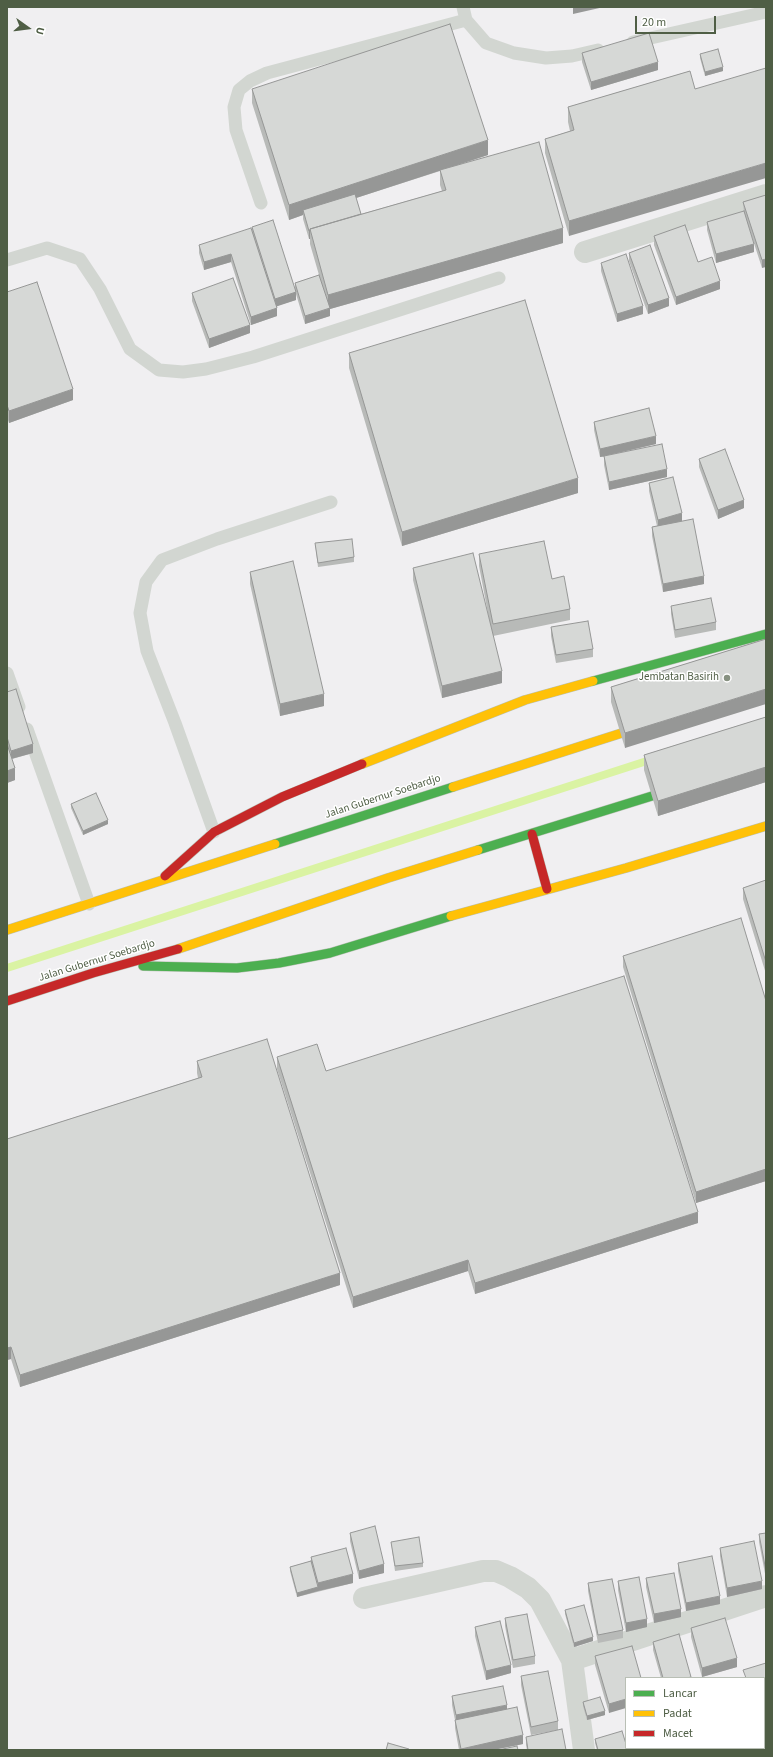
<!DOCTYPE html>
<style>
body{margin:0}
#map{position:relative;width:773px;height:1757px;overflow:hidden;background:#f0eff1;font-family:"Source Sans 3",sans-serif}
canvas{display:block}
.frame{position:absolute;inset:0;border:8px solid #4f5e45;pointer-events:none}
.legend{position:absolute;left:625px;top:1677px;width:140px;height:72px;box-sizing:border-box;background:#fff;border:1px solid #b9bfb5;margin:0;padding:5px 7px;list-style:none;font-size:12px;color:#4f5e45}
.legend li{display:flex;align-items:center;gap:8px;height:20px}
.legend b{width:20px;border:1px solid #b9bfb5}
.north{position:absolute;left:8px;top:8px;width:40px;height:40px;-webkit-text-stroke:3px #fff;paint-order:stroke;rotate:104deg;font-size:11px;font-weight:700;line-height:16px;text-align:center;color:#4f5e45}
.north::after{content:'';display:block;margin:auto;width:14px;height:18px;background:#4f5e45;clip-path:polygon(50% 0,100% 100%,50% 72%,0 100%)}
.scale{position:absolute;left:635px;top:16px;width:81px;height:18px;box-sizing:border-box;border:2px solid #4f5e45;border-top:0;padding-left:5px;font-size:12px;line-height:14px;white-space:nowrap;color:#4f5e45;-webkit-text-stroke:3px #fff;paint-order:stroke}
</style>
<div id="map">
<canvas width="773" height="1757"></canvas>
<div class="frame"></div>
<ul class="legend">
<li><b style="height:5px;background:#4caf50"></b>Lancar</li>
<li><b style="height:5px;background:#ffc107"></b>Padat</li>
<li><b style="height:5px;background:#c62828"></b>Macet</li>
</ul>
<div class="north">U</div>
<div class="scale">20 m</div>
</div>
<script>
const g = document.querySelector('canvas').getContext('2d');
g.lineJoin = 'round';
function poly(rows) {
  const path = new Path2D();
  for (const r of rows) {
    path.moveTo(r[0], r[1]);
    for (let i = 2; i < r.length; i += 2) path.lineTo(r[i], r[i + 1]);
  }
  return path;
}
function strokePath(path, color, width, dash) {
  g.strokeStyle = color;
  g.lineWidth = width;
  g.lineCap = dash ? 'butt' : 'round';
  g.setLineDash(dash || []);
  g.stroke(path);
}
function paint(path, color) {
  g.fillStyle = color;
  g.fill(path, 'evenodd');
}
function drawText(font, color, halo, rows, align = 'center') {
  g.font = font + ' "Source Sans 3",sans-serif';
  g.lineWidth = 3;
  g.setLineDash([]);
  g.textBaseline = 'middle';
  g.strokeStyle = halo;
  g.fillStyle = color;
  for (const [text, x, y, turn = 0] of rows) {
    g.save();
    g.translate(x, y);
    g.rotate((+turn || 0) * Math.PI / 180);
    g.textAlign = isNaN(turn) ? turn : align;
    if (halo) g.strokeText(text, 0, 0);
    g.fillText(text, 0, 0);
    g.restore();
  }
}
strokePath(poly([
 [7,968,653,759]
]), '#daf3a3', 8);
const fast = poly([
 [593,681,766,634],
 [275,844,453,787],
 [478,850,681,787],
 [143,966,237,968,279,963,330,953,451,916]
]);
const slow = poly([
 [362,764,525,700,593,681],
 [453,787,650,724],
 [451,916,626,868,766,826],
 [7,930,275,844],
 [178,949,388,878,478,850]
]);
const jam = poly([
 [532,834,547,889],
 [165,876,214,832,282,797,362,764],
 [7,1001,93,973,178,949]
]);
strokePath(fast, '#b8c0b4', 10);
strokePath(slow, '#b8c0b4', 10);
strokePath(jam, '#b8c0b4', 10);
strokePath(poly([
 [463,7,466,20,486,43,514,53,546,58,572,56,598,50],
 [633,42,766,12],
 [261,203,236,130,234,107,239,90,250,81,267,73,466,20],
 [7,260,47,248,80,259,100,289,130,349,159,370,183,372,206,369,253,357,499,278],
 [7,673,19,707],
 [27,729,89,904],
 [214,832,175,723,147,651,140,613,146,582,162,560,217,539,331,502]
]), '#d2d6d1', 13);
strokePath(poly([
 [585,252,766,195],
 [364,1598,483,1571,496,1571,510,1577,528,1588,540,1600,572,1660,584,1750],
 [572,1660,766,1596]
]), '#d2d6d1', 22);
strokePath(fast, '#4caf50', 9);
strokePath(slow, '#ffc107', 9);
strokePath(jam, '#c62828', 9);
paint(poly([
 [582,53,658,70,591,90,582,62],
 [700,54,723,71,705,76,700,58],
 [690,71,569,236,545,153,545,139,570,131,568,122,568,107],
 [252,89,488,155,461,164,563,243,330,309,330,316,305,324,296,294,296,300,276,306,277,316,251,325,231,262,204,270,199,253,199,245,252,231,252,227,295,289,295,283,319,275,310,244,310,239,309,239,303,219,303,215,289,220,252,103],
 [440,171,440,185,442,191,361,214,356,198],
 [766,195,762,268,748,225,754,252,716,263,707,230,707,222,744,212,743,202],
 [654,236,698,262,720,289,676,305,654,245],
 [629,253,669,306,648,314,629,261],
 [601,263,643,314,617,322,601,271],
 [7,292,73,400,9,423,7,417],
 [192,293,250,333,209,348,192,301],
 [349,353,578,493,402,546,349,368],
 [594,422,656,444,606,456,667,477,609,490,604,465,604,457,600,457,594,430],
 [699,459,744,508,718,519,699,467],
 [649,483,682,521,704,584,663,592,652,536,652,527,657,526,649,491],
 [315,543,354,557,354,562,318,567],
 [479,554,552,579,570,609,570,620,493,636,502,683,442,698,413,580,413,568,491,629,479,566],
 [250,572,324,706,280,716,250,584],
 [671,606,716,622,716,630,675,638,671,614],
 [551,627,593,649,593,657,556,663,551,636],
 [766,639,625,748,611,702,611,687],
 [7,692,33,753,12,759,15,780,7,783],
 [766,717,766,782,658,816,644,770,644,755],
 [71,804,108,824,83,835,71,808],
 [766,880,766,974,743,899,743,888],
 [623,956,766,1001,766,1181,696,1203,623,967],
 [277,1057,326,1071,698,1223,475,1294,468,1271,353,1308,277,1069],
 [197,1061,340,1285,20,1387,11,1359,7,1360,7,1139,198,1078,197,1073],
 [350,1533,384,1573,359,1579,350,1541],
 [766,1533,766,1579,759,1542,759,1534],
 [391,1542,423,1563,423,1567,395,1571],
 [720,1548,762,1589,727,1597,720,1556],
 [311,1557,353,1583,297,1597,290,1571,290,1567,311,1561],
 [678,1563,720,1604,686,1611,678,1571],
 [646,1578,681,1617,654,1623,646,1587],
 [618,1581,647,1627,626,1632,618,1590],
 [588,1583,623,1630,623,1638,598,1643,588,1591],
 [565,1610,593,1641,574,1647,565,1614],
 [505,1618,535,1656,535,1664,513,1668,505,1626],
 [475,1627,511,1673,486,1680,475,1636],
 [691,1628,737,1667,702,1677,691,1637],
 [653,1642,691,1678,661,1678,653,1650],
 [595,1656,641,1678,609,1713,595,1665],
 [521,1676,558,1721,558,1730,531,1735,521,1685],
 [452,1696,507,1709,523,1744,493,1750,459,1750,455,1728,455,1720,452,1705],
 [583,1702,605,1715,587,1720,583,1706],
 [526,1737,566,1750,527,1750,526,1745],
 [595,1739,628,1750,597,1750,595,1743]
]), '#b8bab8');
paint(poly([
 [573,7,604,7,573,14],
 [658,62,658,70,591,90,591,82],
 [723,67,723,71,705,76,705,72],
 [488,140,488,155,304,215,303,210,303,215,289,220,289,205],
 [766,163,766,178,569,236,569,221],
 [563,228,563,243,330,309,330,316,305,324,305,316,328,309,328,295],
 [310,230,310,239,309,239,309,231],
 [754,244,754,252,716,263,716,254],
 [231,254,231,262,204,270,204,262],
 [766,259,766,267,762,268,762,260],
 [720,281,720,289,676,305,676,297],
 [296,292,296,300,275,307,275,299],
 [669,298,669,306,648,314,648,305],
 [643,306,643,314,617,322,617,314],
 [277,308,277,316,251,325,251,317],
 [250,325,250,333,209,348,209,339],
 [73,389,73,400,9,423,9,411],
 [656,436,656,444,600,457,600,449],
 [667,469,667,477,609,490,609,482],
 [578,478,578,493,402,546,402,532],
 [744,500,744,508,718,519,718,510],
 [682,513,682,522,658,528,658,520],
 [704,576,704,584,663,592,663,584],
 [502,671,502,683,442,698,442,686],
 [766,689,766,704,625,748,625,733],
 [324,694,324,706,280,716,280,704],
 [33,744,33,753,11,759,11,751],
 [766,767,766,782,658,816,658,801],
 [15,768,15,780,7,783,7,771],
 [108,820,108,824,83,835,83,831],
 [766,1169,766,1181,696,1203,696,1192],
 [698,1212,698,1223,475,1294,475,1283],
 [468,1260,468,1271,353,1308,353,1297],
 [340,1273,340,1285,20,1387,20,1375],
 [11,1347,11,1359,7,1360,7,1348],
 [384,1564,384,1573,359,1579,359,1571],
 [353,1574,353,1583,318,1591,318,1583],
 [762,1581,762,1589,727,1597,727,1588],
 [318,1587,318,1591,297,1597,297,1593],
 [720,1596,720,1604,686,1611,686,1603],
 [681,1609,681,1617,654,1623,654,1614],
 [647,1619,647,1627,626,1632,626,1623],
 [593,1637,593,1641,574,1647,574,1643],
 [737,1658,737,1667,702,1677,702,1668],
 [511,1665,511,1673,486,1680,486,1671],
 [764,1682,766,1682,766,1686,764,1687],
 [626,1699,626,1708,609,1713,609,1704],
 [507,1705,507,1713,456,1724,456,1715],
 [766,1708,766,1712,764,1713,764,1709],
 [605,1711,605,1715,587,1720,587,1716],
 [764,1731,766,1731,766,1735,764,1735],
 [523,1735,523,1744,493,1750,461,1750,461,1749],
 [659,1748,672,1748,672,1749,667,1750,652,1750],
 [680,1748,700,1748,693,1750,680,1750]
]), '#969796');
const building = poly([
 [450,24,488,140,289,205,252,89,450,24],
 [649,33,658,62,591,82,582,53,649,33],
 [718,49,723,67,705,72,700,54,718,49],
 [766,68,766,163,569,221,545,139,574,130,568,107,690,71,695,89,766,68],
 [539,142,563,228,328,295,310,229,446,190,440,170,539,142],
 [355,194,361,214,310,229,310,230,309,231,303,210,355,194],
 [766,195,766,259,762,260,743,202,766,195],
 [744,211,754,244,716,254,707,222,744,211],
 [273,220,296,292,275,299,252,227,273,220],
 [685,225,698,262,712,257,720,281,676,297,654,236,685,225],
 [251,228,277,308,251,317,231,254,204,262,199,245,251,228],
 [650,245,669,298,648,305,629,253,650,245],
 [626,254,643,306,617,314,601,263,626,254],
 [319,275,330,308,305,316,295,283,319,275],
 [233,278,250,325,209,339,192,293,233,278],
 [37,282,73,389,9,411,7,405,7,292,37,282],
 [525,300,578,478,402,532,349,353,525,300],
 [649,408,656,436,600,449,594,422,649,408],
 [662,444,667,469,609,482,604,456,662,444],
 [725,449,744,500,718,510,699,459,725,449],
 [673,477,682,513,658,520,649,483,673,477],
 [693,519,704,576,663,584,652,527,693,519],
 [352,539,354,557,318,563,315,543,352,539],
 [544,541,552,579,564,576,570,609,493,624,479,554,544,541],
 [473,553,502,671,442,686,413,568,473,553],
 [293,561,324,694,280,704,250,572,293,561],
 [711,598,716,622,675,630,671,606,711,598],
 [588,621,593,649,556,655,551,627,588,621],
 [766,639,766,689,625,733,611,687,766,639],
 [16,689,33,744,11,751,7,737,7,692,16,689],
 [766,717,766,767,658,801,644,755,766,717],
 [7,744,15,768,7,771,7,744],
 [96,793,108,820,83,831,71,804,96,793],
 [766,880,766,962,743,888,766,880],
 [741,918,766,1001,766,1169,696,1192,623,956,741,918],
 [624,976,698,1212,475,1283,468,1260,353,1297,277,1057,317,1044,326,1071,624,976],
 [267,1039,340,1273,20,1375,11,1347,7,1348,7,1139,202,1077,197,1061,267,1039],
 [375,1526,384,1564,359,1571,350,1533,375,1526],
 [766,1533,766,1571,759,1534,766,1533],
 [419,1537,423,1563,395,1566,391,1542,419,1537],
 [754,1541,762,1581,727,1588,720,1548,754,1541],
 [346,1548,353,1574,318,1583,311,1557,346,1548],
 [712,1556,720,1596,686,1603,678,1563,712,1556],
 [311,1561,318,1587,297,1593,290,1567,311,1561],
 [674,1573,681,1609,654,1614,646,1578,674,1573],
 [639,1577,647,1619,626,1623,618,1581,639,1577],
 [612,1579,623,1630,598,1635,588,1583,612,1579],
 [584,1605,593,1637,574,1643,565,1610,584,1605],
 [527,1614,535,1656,513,1660,505,1618,527,1614],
 [725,1618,737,1658,702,1668,691,1628,725,1618],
 [500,1621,511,1665,486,1671,475,1627,500,1621],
 [679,1634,691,1677,687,1678,663,1678,653,1642,679,1634],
 [632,1646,641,1678,626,1678,626,1699,609,1704,595,1656,632,1646],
 [766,1663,766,1682,764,1682,764,1678,746,1678,743,1670,766,1663],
 [548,1671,558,1721,531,1727,521,1676,548,1671],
 [503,1686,507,1705,456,1715,452,1696,503,1686],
 [764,1686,766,1686,766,1708,764,1709,764,1686],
 [600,1697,605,1711,587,1716,583,1702,600,1697],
 [517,1707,523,1735,461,1749,455,1720,517,1707],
 [766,1714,766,1731,764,1731,764,1715,766,1714],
 [562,1729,566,1750,528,1750,526,1737,562,1729],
 [622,1731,626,1744,626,1748,627,1748,628,1750,598,1750,595,1739,622,1731],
 [388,1743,409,1749,409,1750,386,1750,388,1743],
 [517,1746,518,1750,498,1750,517,1746],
 [642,1748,659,1748,652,1750,642,1750,642,1748]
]);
paint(building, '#d6d8d6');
strokePath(building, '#969796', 1);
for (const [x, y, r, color] of [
 [727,678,4,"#879181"]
]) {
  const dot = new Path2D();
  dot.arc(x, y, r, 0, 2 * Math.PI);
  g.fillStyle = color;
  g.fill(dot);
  strokePath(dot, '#fff', 1.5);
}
drawText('11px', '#4f5e45', '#fff', [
 ["Jembatan Basirih",719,678]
], 'right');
drawText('11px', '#4f5e45', '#fff', [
 ["Jalan Gubernur Soebardjo",383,797,-18],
 ["Jalan Gubernur Soebardjo",97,961,-17]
]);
</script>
